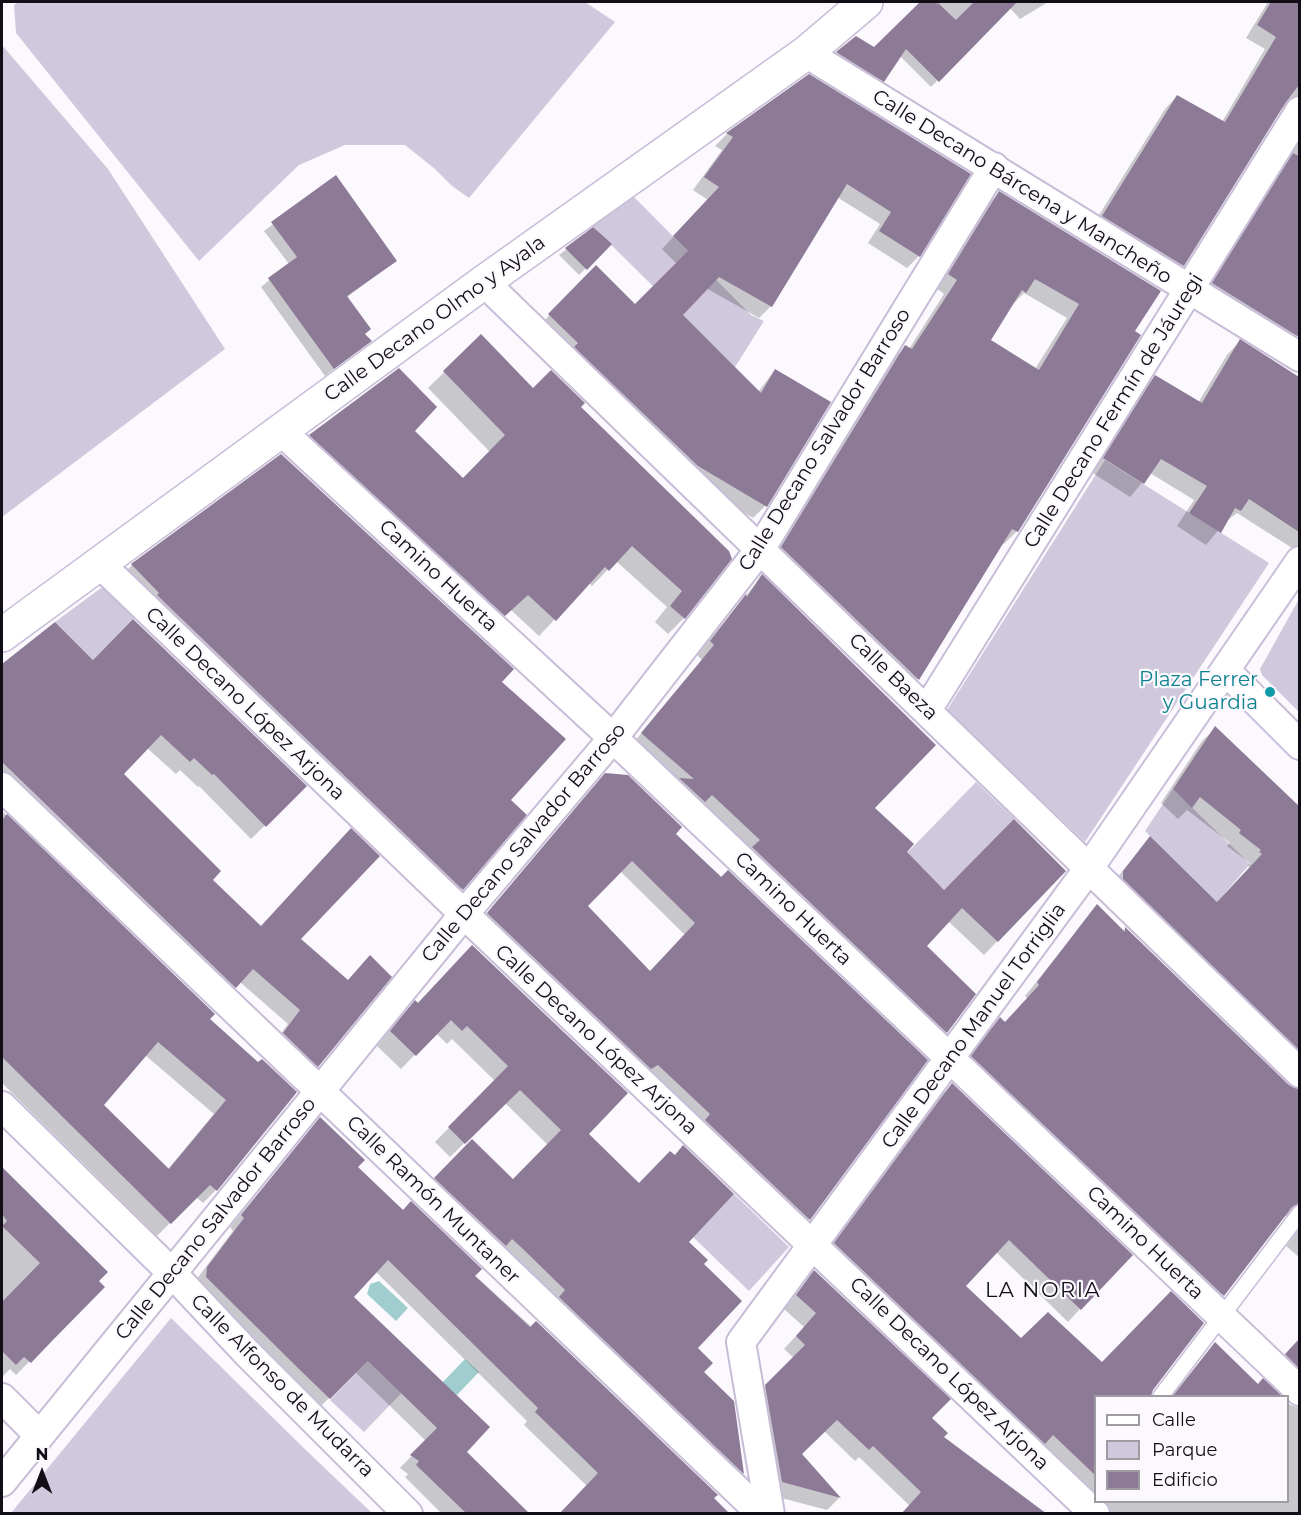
<!DOCTYPE html>
<meta charset="utf-8">
<style>
body{margin:0}
#map{position:relative;width:1301px;height:1515px;overflow:hidden;background:#fbf9fe;font-family:Montserrat,sans-serif}
canvas{display:block}
.frame{position:absolute;inset:0;border:3px solid #120e17;pointer-events:none}
.legend{position:absolute;left:1094px;top:1395px;width:195px;height:108px;box-sizing:border-box;background:#fbf9fe;border:2px solid #9e9ba2;margin:0;padding:8px 10px;list-style:none;font-size:18px;color:#120e17}
.legend li{display:flex;align-items:center;gap:12px;height:30px}
.legend b{width:30px;border:2px solid #9e9ba2}
.north{position:absolute;left:12px;top:1443px;width:60px;height:60px;-webkit-text-stroke:4px #fbf9fe;paint-order:stroke;rotate:0deg;font-size:16px;font-weight:700;line-height:24px;text-align:center;color:#120e17}
.north::after{content:'';display:block;margin:auto;width:21px;height:27px;background:#120e17;clip-path:polygon(50% 0,100% 100%,50% 72%,0 100%)}
</style>
<div id="map">
<canvas width="1301" height="1515"></canvas>
<div class="frame"></div>
<ul class="legend">
<li><b style="height:8px;background:#fff"></b>Calle</li>
<li><b style="height:16px;background:#d0c8dd"></b>Parque</li>
<li><b style="height:16px;background:#8d7a97"></b>Edificio</li>
</ul>
<div class="north">N</div>
</div>
<script>
const g = document.querySelector('canvas').getContext('2d');
g.lineJoin = 'round';
function paint(path, color) {
  g.fillStyle = color;
  g.fill(path, 'evenodd');
}
function poly(rows) {
  const path = new Path2D();
  for (const r of rows) {
    path.moveTo(r[0], r[1]);
    for (let i = 2; i < r.length; i += 2) path.lineTo(r[i], r[i + 1]);
  }
  return path;
}
function strokePath(path, color, width, dash) {
  g.strokeStyle = color;
  g.lineWidth = width;
  g.lineCap = dash ? 'butt' : 'round';
  g.setLineDash(dash || []);
  g.stroke(path);
}
function drawText(font, color, halo, rows, align = 'center') {
  g.font = font + ' Montserrat,sans-serif';
  g.lineWidth = 4.5;
  g.setLineDash([]);
  g.textBaseline = 'middle';
  g.strokeStyle = halo;
  g.fillStyle = color;
  for (const [text, x, y, turn = 0] of rows) {
    g.save();
    g.translate(x, y);
    g.rotate((+turn || 0) * Math.PI / 180);
    g.textAlign = isNaN(turn) ? turn : align;
    if (halo) g.strokeText(text, 0, 0);
    g.fillText(text, 0, 0);
    g.restore();
  }
}
paint(poly([
 [19,2,585,2,615,22,469,198,452,186,435,169,405,145,345,145,299,165,199,261,16,33,14,5],
 [2,45,108,169,225,349,2,517],
 [633,196,751,315,764,321,735,367,592,226],
 [1105,460,1269,563,1085,842,947,710],
 [105,585,136,616,93,660,55,622],
 [1299,599,1299,712,1262,675,1260,669],
 [976,782,1015,819,944,890,906,854],
 [1173,789,1250,864,1217,902,1145,831],
 [734,1194,789,1247,749,1291,693,1237],
 [171,1318,310,1454,372,1513,11,1513],
 [381,1348,414,1380,364,1432,330,1400]
]), '#d0c8dd');
paint(poly([
 [379,1281,408,1308,396,1321,367,1294,370,1284],
 [465,1359,479,1372,456,1396,442,1383]
]), '#a0cecf');
paint(poly([
 [923,2,1048,2,1020,19,1009,7,931,87,900,56,876,87,831,59,856,38,874,49],
 [1268,2,1300,2,1300,112,1296,108,1281,108,1183,265,1171,277,1091,228,1165,109,1177,96,1222,122,1265,49,1246,38],
 [809,76,919,256,907,268,868,243,880,224,837,197,771,306,759,318,706,288,681,315,758,392,775,370,829,403,765,506,753,518,686,478,538,327,596,267,635,306,677,264,662,249,708,200,693,190,722,150,715,146,727,134],
 [1300,138,1300,333,1286,348,1201,296],
 [335,177,395,261,346,298,364,334,370,341,325,376,261,287,289,264,264,231],
 [999,193,1133,332,1017,531,1004,544,1002,543,917,679,904,692,769,561,892,360,905,347,909,349,944,294,936,288,986,206],
 [1024,293,1067,318,1035,369,989,340,1012,305],
 [593,229,610,244,579,275,559,255],
 [481,336,533,390,579,407,730,558,684,618,668,634,655,622,667,607,616,561,592,586,589,583,539,636,511,610,488,631,295,452,310,436,412,431,463,480,490,452,428,388],
 [1240,341,1300,378,1300,553,1237,513,1225,522,1206,545,1177,526,1194,500,1150,473,1130,497,1091,472,1142,390,1155,377,1198,403,1227,355],
 [281,456,500,682,509,800,525,815,449,902,119,578,132,565],
 [762,576,873,808,905,852,944,892,1064,871,984,955,948,921,925,946,946,1032,933,1046,629,748,702,660,697,655],
 [55,624,92,662,305,786,251,839,199,786,198,787,180,770,176,774,147,748,121,774,210,880,261,928,299,939,317,1066,304,1079,271,1047,288,1024,240,982,222,1000,2,789,2,665],
 [1215,729,1300,812,1300,1075,1111,885,1150,838,1216,903,1250,868,1248,866,1250,863,1227,846,1230,843,1187,810,1178,819,1161,803,1202,741],
 [594,786,674,834,926,1060,809,1219,798,1230,477,925],
 [620,871,685,935,650,973,586,906],
 [2,811,213,1014,208,1019,257,1064,295,1092,216,1190,203,1203,196,1197,157,1236,2,1083],
 [145,1055,214,1114,167,1170,102,1105],
 [1097,906,1122,931,1125,929,1288,1086,1300,1089,1300,1258,1286,1246,1296,1233,1297,1222,1288,1216,1285,1216,1211,1308,960,1069,987,1032,1000,1020,1004,1024,1028,999,1025,996],
 [458,961,587,1134,687,1242,702,1264,696,1348,702,1372,733,1402,743,1474,729,1487,421,1193,472,1141,513,1181,548,1145,505,1103,450,1157,435,1142,495,1081,452,1039,447,1044,436,1033,401,1069,377,1046,401,1016,415,1002,417,1004],
 [952,1085,1080,1309,1068,1322,996,1252,964,1286,1021,1340,1102,1363,1152,1390,1151,1396,1096,1396,1096,1498,822,1257,939,1097],
 [320,1119,356,1167,716,1495,587,1486,524,1425,527,1421,375,1271,352,1297,464,1452,528,1514,442,1514,405,1477,408,1474,400,1468,426,1441,355,1372,317,1410,196,1280,233,1231,230,1227],
 [2,1170,106,1272,97,1281,103,1287,16,1375,10,1369,2,1377],
 [814,1272,942,1437,1045,1514,910,1506,859,1457,855,1461,824,1431,800,1454,839,1498,827,1510,770,1495,753,1400,794,1358,784,1349,804,1327,784,1309],
 [1300,1340,1300,1395,1274,1368],
 [1215,1344,1218,1382,1237,1396,1171,1396],
 [1288,1404,1300,1408,1300,1514,1113,1514,1100,1502,1288,1502]
]), '#0003');
paint(poly([
 [920,2,938,2,935,6,938,3,956,20,974,2,1017,2,939,82,906,49,884,82,836,52,856,36,874,47],
 [1271,2,1299,2,1299,85,1286,102,1184,266,1102,216,1177,95,1225,122,1276,37,1257,25],
 [809,74,971,174,920,257,879,231,891,212,847,184,772,307,719,277,683,315,761,393,775,369,831,402,767,507,698,466,574,347,578,343,548,314,596,265,635,304,688,251,673,236,719,187,704,177,733,137,726,133],
 [1293,153,1299,156,1299,337,1212,283],
 [336,175,397,261,347,296,371,329,365,334,372,341,334,369,268,278,297,257,271,222],
 [999,191,1161,291,1135,331,1141,335,1018,532,1012,529,919,680,781,547,905,345,912,349,957,280,948,274],
 [1035,279,1079,304,1039,370,991,340,1022,290,1026,293],
 [593,227,612,244,587,270,565,248],
 [481,334,533,388,551,370,585,403,581,407,729,551,732,559,685,619,670,606,682,591,632,546,609,571,605,567,556,621,528,595,505,616,309,435,399,368,437,407,415,431,463,478,505,435,443,371],
 [1240,339,1299,377,1299,532,1249,499,1241,511,1235,508,1221,533,1189,513,1207,486,1161,459,1144,484,1103,458,1155,375,1202,403],
 [281,454,514,669,502,682,566,739,511,800,527,815,463,890,157,595,159,593,131,564],
 [762,574,936,745,875,808,914,844,907,852,944,890,1014,819,1066,871,998,942,962,908,927,946,976,994,947,1033,752,847,760,840,712,795,705,802,679,778,694,779,641,733,714,645,710,641,746,594,747,597],
 [133,619,307,786,266,827,214,774,212,775,194,758,190,762,161,735,124,774,221,871,213,880,261,926,351,828,380,856,301,939,348,980,370,955,392,977,318,1067,283,1033,300,1010,253,969,236,988,2,762,2,664,55,622,93,660],
 [1215,726,1299,806,1299,1050,1123,879,1123,871,1150,836,1217,902,1262,854,1259,852,1261,850,1239,833,1241,830,1200,797,1192,808,1173,789],
 [605,773,628,775,682,827,676,834,721,877,728,870,928,1060,810,1220,705,1120,710,1114,658,1065,651,1069,487,913],
 [632,861,695,923,650,971,588,906],
 [7,814,215,1014,210,1019,258,1062,262,1059,297,1092,217,1191,210,1185,171,1224,2,1057,2,820],
 [158,1042,226,1100,169,1169,104,1105],
 [1097,904,1125,932,1125,927,1289,1085,1299,1089,1299,1203,1292,1207,1224,1296,971,1056,1000,1017,1005,1022,1039,985,1037,982],
 [472,945,628,1093,589,1134,639,1183,670,1151,675,1155,683,1145,734,1194,689,1242,708,1260,704,1264,742,1301,698,1348,713,1363,704,1372,734,1401,744,1474,559,1297,565,1290,523,1249,512,1239,506,1246,434,1178,472,1139,513,1179,561,1130,520,1090,465,1144,448,1127,508,1066,467,1026,462,1031,451,1020,416,1056,390,1031,415,1000,418,1003],
 [952,1083,1133,1255,1081,1310,1009,1240,966,1286,999,1317,1021,1338,1048,1312,1102,1362,1171,1291,1204,1323,1153,1390,1151,1396,1095,1396,1095,1475,1053,1435,1045,1444,834,1243],
 [320,1117,365,1160,358,1167,403,1210,411,1201,482,1269,475,1276,530,1327,536,1321,718,1495,714,1498,730,1514,559,1514,598,1473,535,1412,538,1408,388,1260,354,1297,490,1427,467,1452,530,1514,467,1514,416,1465,419,1461,410,1455,437,1428,368,1361,330,1399,301,1371,206,1277,207,1267,244,1218,241,1215],
 [2,1167,108,1272,99,1281,105,1287,51,1342,31,1363,24,1357,16,1365,2,1351,2,1302,40,1263,2,1226,7,1221,2,1214],
 [814,1270,951,1399,932,1418,948,1433,944,1437,1047,1514,901,1514,921,1492,873,1446,869,1450,837,1420,802,1454,841,1498,782,1482,765,1385,805,1345,796,1336,816,1313,796,1295],
 [1299,1339,1299,1368,1285,1354],
 [1215,1342,1258,1384,1263,1378,1282,1396,1173,1396]
]), '#8d7a97');
const lane = poly([
 [1161,1396,1300,1213]
]);
const street = poly([
 [806,53,1300,357],
 [484,282,1300,1073],
 [281,431,613,738,1300,1391],
 [100,564,464,914,1095,1514],
 [1225,670,1300,745],
 [927,710,1300,111],
 [2,787,762,1514],
 [2,1106,171,1272,247,1353,408,1514],
 [2,1398,39,1435],
 [2,1482,464,914,613,738,761,548,994,167],
 [770,1514,741,1342,1089,868,1300,561]
]);
const secondary = poly([
 [2,635,484,282,806,53,866,2]
]);
strokePath(lane, '#c7bdd7', 18);
strokePath(street, '#c7bdd7', 32);
strokePath(secondary, '#c7bdd7', 36);
strokePath(lane, '#fff', 15);
strokePath(street, '#fff', 28);
strokePath(secondary, '#fff', 33);
for (const [x, y, r, color] of [
 [1270,692,6,"#0f9aa8"]
]) {
  const dot = new Path2D();
  dot.arc(x, y, r, 0, 2 * Math.PI);
  g.fillStyle = color;
  g.fill(dot);
  strokePath(dot, '#fbf9fe', 2);
}
drawText('20px', '#120e17', '#fbf9fe', [
 ["Calle Decano Bárcena y Mancheño",1022,187,32],
 ["Calle Decano Olmo y Ayala",435,319,-36],
 ["Calle Decano Fermín de Jáuregi",1114,411,-58],
 ["Calle Decano Salvador Barroso",825,440,-58],
 ["Camino Huerta",438,576,43],
 ["Calle Baeza",893,677,44],
 ["Calle Decano López Arjona",245,704,44],
 ["Calle Decano Salvador Barroso",524,843,-50],
 ["Camino Huerta",793,909,44],
 ["Calle Decano Manuel Torriglia",974,1026,-54],
 ["Calle Decano López Arjona",596,1040,43],
 ["Calle Ramón Muntaner",433,1200,44],
 ["Calle Decano Salvador Barroso",216,1219,-51],
 ["Camino Huerta",1145,1243,44],
 ["Calle Decano López Arjona",949,1374,44],
 ["Calle Alfonso de Mudarra",282,1386,45]
]);
drawText('20px', '#0d838f', '#fbf9fe', [
 ["Plaza Ferrer",1258,680],
 ["y Guardia",1258,703]
], 'right');
g.letterSpacing = '1.5px';
drawText('21px', '#120e17', '#fbf9fe', [
 ["LA NORIA",1043,1291]
]);
g.letterSpacing = '0px';
</script>
